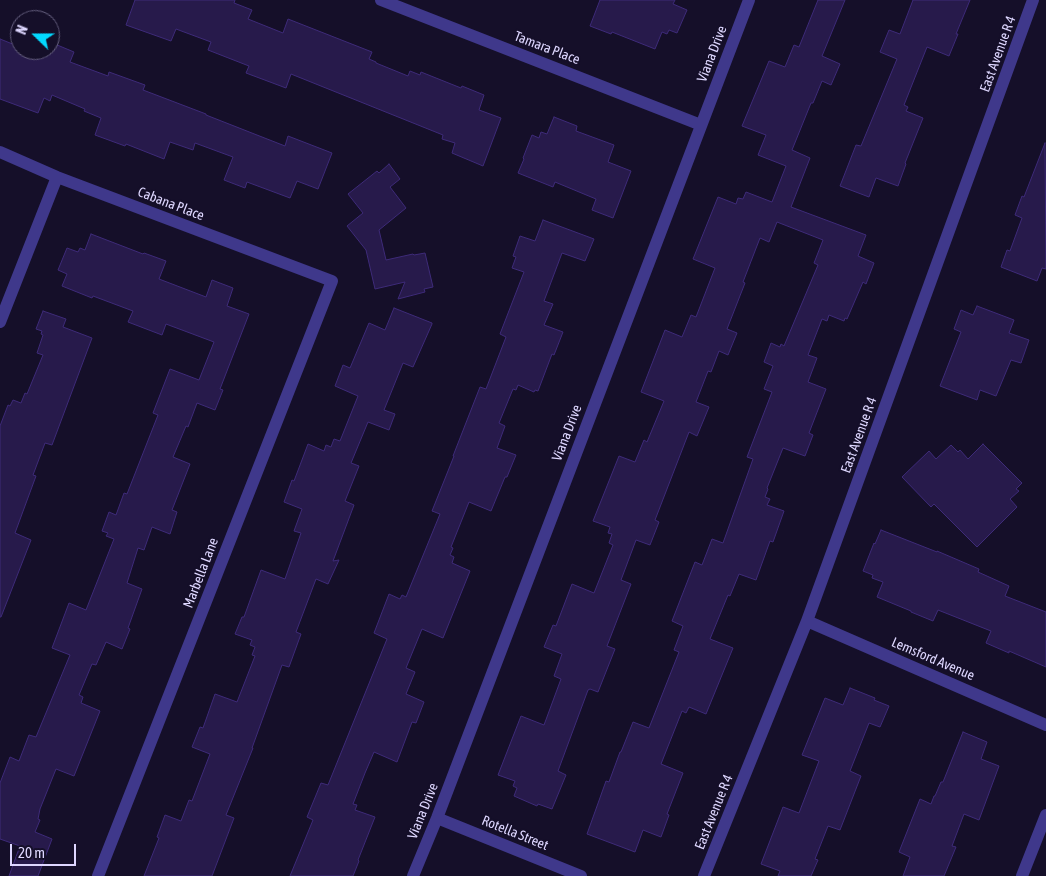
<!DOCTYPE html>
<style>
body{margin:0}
#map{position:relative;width:1046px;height:876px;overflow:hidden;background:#150f29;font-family:"Asap Condensed",sans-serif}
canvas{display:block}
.north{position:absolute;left:10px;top:10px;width:50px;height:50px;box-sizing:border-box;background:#150f29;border:1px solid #655f7f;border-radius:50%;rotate:292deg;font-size:14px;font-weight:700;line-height:20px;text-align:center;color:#ded7ff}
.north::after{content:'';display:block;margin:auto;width:18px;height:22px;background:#03d9ff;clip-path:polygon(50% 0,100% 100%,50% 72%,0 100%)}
.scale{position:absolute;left:10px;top:844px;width:66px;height:22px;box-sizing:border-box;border:2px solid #ded7ff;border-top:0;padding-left:6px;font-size:15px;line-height:18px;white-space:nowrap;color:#ded7ff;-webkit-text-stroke:4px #150f29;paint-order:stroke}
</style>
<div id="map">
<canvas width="1046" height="876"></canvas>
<div class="north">N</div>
<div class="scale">20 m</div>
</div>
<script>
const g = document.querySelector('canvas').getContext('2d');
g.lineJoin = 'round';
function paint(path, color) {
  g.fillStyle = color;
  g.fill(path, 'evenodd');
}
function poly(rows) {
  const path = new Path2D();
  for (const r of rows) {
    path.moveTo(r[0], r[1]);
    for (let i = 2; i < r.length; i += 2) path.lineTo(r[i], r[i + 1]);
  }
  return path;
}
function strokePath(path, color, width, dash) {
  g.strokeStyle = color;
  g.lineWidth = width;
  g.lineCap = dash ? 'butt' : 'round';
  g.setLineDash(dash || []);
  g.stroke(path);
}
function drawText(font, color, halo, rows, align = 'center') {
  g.font = font + ' "Asap Condensed",sans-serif';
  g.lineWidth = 4;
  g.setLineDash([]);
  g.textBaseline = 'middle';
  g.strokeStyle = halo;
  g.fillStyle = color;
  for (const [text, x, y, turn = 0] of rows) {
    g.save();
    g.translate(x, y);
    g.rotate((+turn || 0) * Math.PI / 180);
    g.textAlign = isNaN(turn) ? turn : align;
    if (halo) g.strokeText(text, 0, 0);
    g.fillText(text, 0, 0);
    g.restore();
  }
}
const building = poly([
 [135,0,235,0,234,3,252,10,248,19,283,33,288,19,372,52,369,59,376,62,376,63,408,76,410,71,420,75,421,72,461,88,462,86,484,95,479,110,501,118,483,166,452,153,455,143,442,139,443,135,291,74,286,88,246,73,249,66,208,50,211,42,176,29,171,41,126,25,135,0],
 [600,0,675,0,673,4,687,10,677,33,669,30,667,34,662,32,655,49,612,32,611,34,590,26,600,0],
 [818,0,845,0,822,56,840,64,831,85,822,81,813,103,811,103,792,150,810,158,791,207,866,235,858,256,874,263,866,284,863,282,847,319,845,318,844,321,829,315,827,321,822,319,808,355,817,358,808,382,826,389,809,433,813,435,805,456,783,448,767,488,768,489,765,497,770,499,767,505,784,511,773,542,770,541,756,580,739,574,730,596,728,595,710,639,733,648,706,714,689,707,686,713,682,711,661,764,683,773,667,814,669,815,661,837,643,830,635,852,587,834,606,781,609,782,620,752,621,752,633,722,649,728,679,652,674,650,683,626,672,621,695,562,702,565,712,539,723,543,753,459,747,457,772,392,764,389,773,366,764,362,771,343,780,347,781,344,784,346,818,265,814,263,823,240,777,222,769,242,760,238,743,282,745,283,727,329,737,333,728,355,719,351,711,372,708,371,696,402,709,407,697,436,689,432,655,520,659,522,650,545,636,540,621,580,631,584,607,646,615,649,598,692,590,689,588,690,558,771,566,775,552,809,538,804,537,806,514,796,517,788,513,786,515,781,498,775,521,716,544,725,561,679,554,676,562,654,544,647,553,625,556,626,572,584,594,593,613,545,609,543,612,534,608,533,610,527,593,521,619,456,635,462,644,440,647,442,664,401,641,392,665,330,682,337,691,315,696,317,715,268,693,259,718,197,736,204,738,198,743,199,746,192,772,202,786,166,758,155,766,135,742,126,769,61,785,67,794,45,799,47,818,0],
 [913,0,970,0,956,34,958,34,949,56,927,47,904,105,908,107,906,111,923,118,905,163,906,164,898,186,876,178,869,197,840,186,856,145,861,146,897,59,880,52,889,30,900,34,913,0],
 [0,39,20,47,20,50,50,50,50,42,74,52,70,62,108,76,109,72,145,85,143,90,206,114,206,115,285,146,288,136,332,153,318,189,297,181,290,198,247,182,245,188,224,180,233,157,195,143,193,150,170,142,164,159,126,144,125,146,95,135,101,118,84,111,85,109,52,95,50,101,44,98,38,113,0,99,0,39],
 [554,117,577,126,576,131,614,145,608,162,631,171,613,218,592,210,596,199,555,182,553,187,518,173,524,159,523,158,532,135,539,138,541,132,547,134,554,117],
 [1045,143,1046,269,1042,268,1037,281,1001,267,1007,250,1010,251,1022,218,1015,215,1022,196,1024,197,1045,143],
 [389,164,400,179,390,187,406,208,379,230,386,260,413,254,414,255,425,253,433,287,424,289,425,292,398,299,405,282,375,289,366,250,347,226,363,213,348,194,377,171,379,173,389,164],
 [543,220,594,239,585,261,562,253,544,301,553,304,544,325,563,332,554,355,552,354,538,391,535,390,534,392,518,385,516,390,513,389,499,423,505,426,497,448,516,455,507,477,505,477,491,511,469,502,451,547,453,548,450,555,454,557,452,563,470,571,443,638,422,629,406,668,415,672,406,694,424,702,416,723,412,722,397,762,374,752,365,773,353,804,357,805,355,810,375,817,358,860,359,861,353,876,290,876,313,820,307,817,321,783,328,785,387,639,374,633,389,594,400,599,402,595,406,597,440,514,432,511,454,456,453,456,480,387,486,389,506,337,500,334,524,272,512,268,516,257,513,256,520,236,535,241,543,220],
 [91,234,143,254,144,253,166,261,159,279,206,297,212,280,233,288,227,306,249,314,220,389,223,390,215,410,197,403,188,427,186,426,173,457,190,464,172,510,177,512,170,534,152,527,144,550,138,548,127,583,142,589,128,628,130,629,122,649,106,642,96,665,92,664,79,695,83,697,81,703,100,711,74,776,56,769,40,809,38,819,40,820,35,832,52,839,38,876,9,876,20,846,0,839,0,783,10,757,19,761,29,735,36,737,70,655,52,648,69,603,86,610,114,539,106,536,108,533,102,531,109,512,116,515,124,493,127,494,158,415,153,413,170,369,199,380,214,342,166,324,162,335,128,322,133,311,93,296,92,298,62,286,67,274,58,270,67,248,78,252,80,248,85,250,91,234],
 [977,306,1014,320,1009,333,1029,340,1021,363,1011,360,996,396,980,390,977,400,940,386,961,332,954,329,961,310,973,315,977,306],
 [394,308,432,323,432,324,413,367,403,363,384,410,395,414,389,430,368,422,351,463,359,466,345,501,354,505,333,561,339,560,328,584,316,579,296,632,301,634,289,667,282,665,252,748,253,748,226,815,234,818,212,876,144,876,159,838,157,837,165,815,181,821,189,800,192,801,210,754,192,747,200,727,203,728,215,694,237,702,255,656,252,655,255,647,250,645,252,640,235,634,242,617,244,617,261,570,285,579,301,533,294,531,302,509,284,502,292,480,294,481,308,444,324,451,326,445,331,447,334,439,340,441,358,396,335,386,343,365,350,368,369,323,385,330,394,308],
 [43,311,66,319,63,327,92,338,52,445,45,443,33,475,36,476,15,533,31,540,1,617,0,617,0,426,8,405,10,406,13,400,21,403,25,393,27,394,43,355,37,353,43,335,41,334,42,331,36,329,43,311],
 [983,444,1022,483,1016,489,1019,491,1010,499,1017,507,977,547,934,504,931,507,902,477,929,451,936,459,951,445,958,452,960,450,968,459,983,444],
 [881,530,937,552,937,551,979,569,978,572,1009,586,1005,596,1046,612,1046,667,1009,651,1009,653,986,643,991,631,938,610,933,621,911,612,911,611,877,597,883,582,872,578,873,575,863,571,874,543,875,544,881,530],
 [850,688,875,698,874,700,889,706,880,727,869,723,850,771,861,776,840,830,828,826,815,859,818,860,811,876,778,876,780,871,761,864,783,807,799,813,819,761,802,755,825,698,843,705,850,688],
 [963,732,987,742,981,759,999,766,979,820,964,814,952,846,956,847,944,876,903,876,910,857,899,852,920,799,931,804,934,796,935,796,941,782,943,782,963,732]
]);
paint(building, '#271a4b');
strokePath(building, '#3e2b79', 1);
strokePath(poly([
 [381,0,701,125],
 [0,152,57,177,332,281,98,876],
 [0,322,57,177],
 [807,621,1046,725],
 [437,818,581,876],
 [413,876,437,818,749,0],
 [704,876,807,621,1033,0],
 [1022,876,1046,815]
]), '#3f388b', 12);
drawText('14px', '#ded7ff', '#150f29', [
 ["Tamara Place",547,48,21],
 ["Viana Drive",712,54,-69],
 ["East Avenue R 4",998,54,-70],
 ["Cabana Place",171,204,21],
 ["Viana Drive",567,433,-69],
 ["East Avenue R 4",859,435,-70],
 ["Marbella Lane",201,573,-69],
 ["Lemsford Avenue",933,659,23],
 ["Viana Drive",423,811,-68],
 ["East Avenue R 4",714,812,-68],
 ["Rotella Street",515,833,22]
]);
</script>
